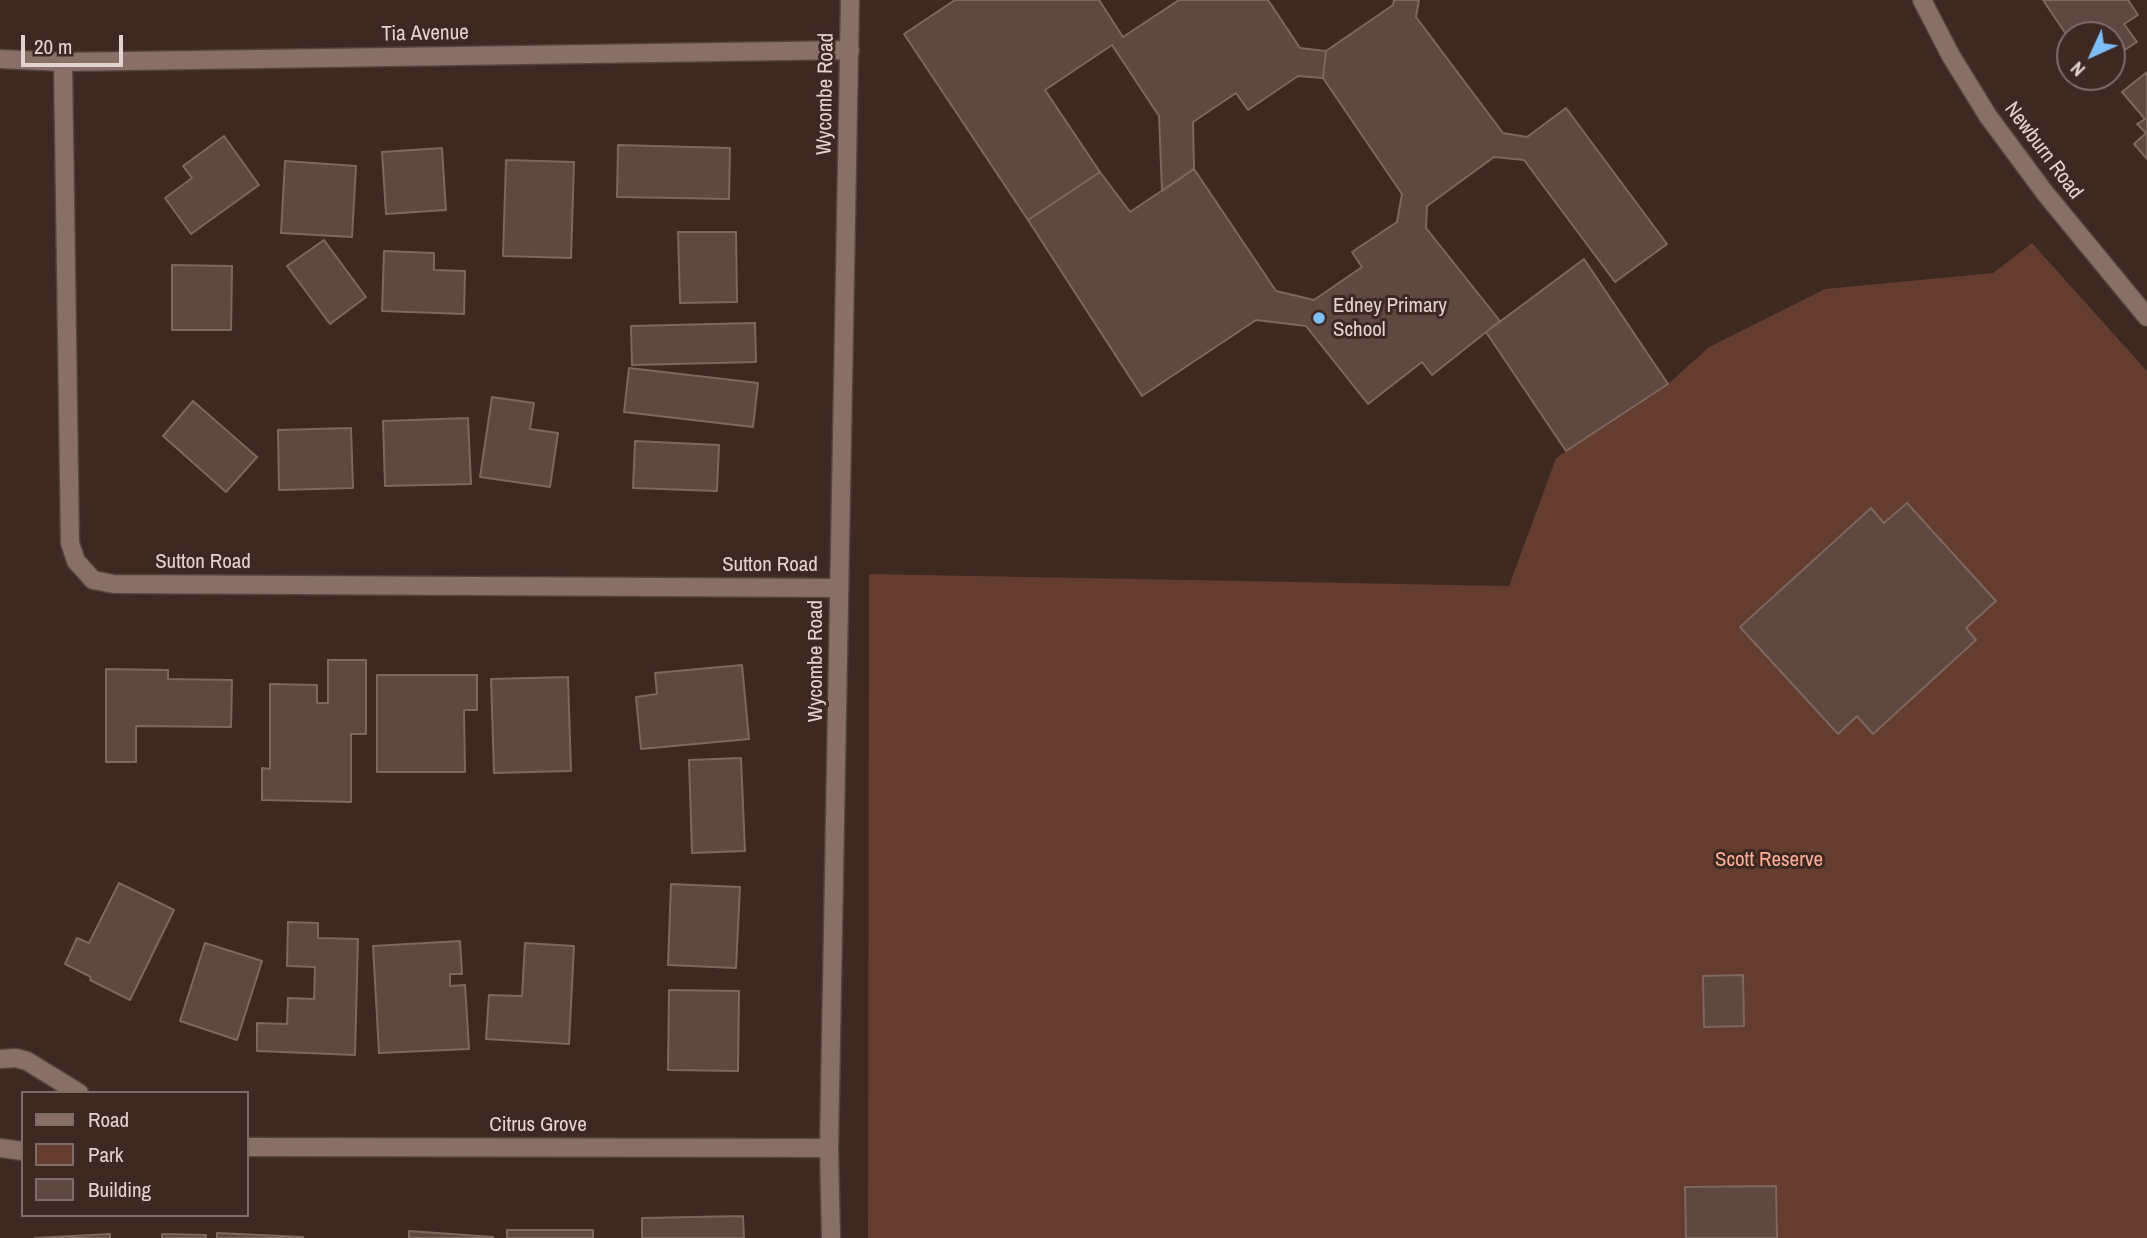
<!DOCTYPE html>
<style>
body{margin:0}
#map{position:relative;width:2147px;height:1238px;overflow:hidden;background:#3d2822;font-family:"Archivo Narrow",sans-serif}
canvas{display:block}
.legend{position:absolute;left:21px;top:1091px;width:228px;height:126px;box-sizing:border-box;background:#3d2822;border:2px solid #7f6c67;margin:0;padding:9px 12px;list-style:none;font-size:21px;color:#e2d3cf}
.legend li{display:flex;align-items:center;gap:14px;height:35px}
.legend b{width:35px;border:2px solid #7f6c67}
.north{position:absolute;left:2056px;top:21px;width:70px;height:70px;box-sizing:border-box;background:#3d2822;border:2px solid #7f6c67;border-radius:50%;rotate:225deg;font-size:19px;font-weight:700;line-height:28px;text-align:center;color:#e2d3cf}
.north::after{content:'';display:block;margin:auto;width:24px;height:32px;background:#7dbef9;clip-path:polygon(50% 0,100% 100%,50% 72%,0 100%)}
.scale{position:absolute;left:21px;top:35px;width:102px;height:32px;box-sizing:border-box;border:4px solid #e2d3cf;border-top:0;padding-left:9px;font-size:21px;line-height:24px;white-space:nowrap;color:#e2d3cf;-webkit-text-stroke:5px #3d2822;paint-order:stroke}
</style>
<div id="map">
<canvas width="2147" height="1238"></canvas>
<ul class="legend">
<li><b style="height:9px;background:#886f67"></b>Road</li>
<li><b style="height:19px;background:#643c30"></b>Park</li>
<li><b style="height:19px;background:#5f4841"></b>Building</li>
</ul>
<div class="north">N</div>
<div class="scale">20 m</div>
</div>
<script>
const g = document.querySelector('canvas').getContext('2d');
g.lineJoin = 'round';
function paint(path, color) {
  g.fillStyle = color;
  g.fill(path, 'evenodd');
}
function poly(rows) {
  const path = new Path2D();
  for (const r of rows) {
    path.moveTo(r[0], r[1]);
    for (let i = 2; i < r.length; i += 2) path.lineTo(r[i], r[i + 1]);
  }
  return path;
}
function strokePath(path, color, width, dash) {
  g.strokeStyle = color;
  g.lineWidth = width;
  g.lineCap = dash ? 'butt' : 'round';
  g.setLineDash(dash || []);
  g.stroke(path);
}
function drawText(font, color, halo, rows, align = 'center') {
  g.font = font + ' "Archivo Narrow",sans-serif';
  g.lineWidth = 6;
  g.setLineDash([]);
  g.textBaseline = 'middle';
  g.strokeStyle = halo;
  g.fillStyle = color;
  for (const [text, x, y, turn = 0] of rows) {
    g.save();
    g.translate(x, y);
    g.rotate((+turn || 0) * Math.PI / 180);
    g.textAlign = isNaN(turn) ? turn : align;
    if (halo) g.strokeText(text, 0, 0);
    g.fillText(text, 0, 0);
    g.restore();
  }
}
paint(poly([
 [2032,243,2147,371,2147,1238,868,1238,869,574,1509,586,1556,458,1668,384,1709,347,1825,289,1993,273]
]), '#643c30');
const building = poly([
 [955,0,1099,0,1123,37,1179,0,1268,0,1300,48,1326,51,1323,78,1298,76,1248,110,1236,93,1193,122,1194,169,1162,191,1159,116,1112,45,1045,90,1100,172,1028,220,904,34,955,0],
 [1394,0,1419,0,1416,17,1503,133,1527,137,1566,108,1667,244,1615,282,1524,160,1494,157,1427,206,1426,228,1500,321,1432,375,1422,362,1368,404,1306,326,1256,320,1142,396,1028,220,1100,172,1130,212,1194,169,1276,291,1314,300,1362,267,1352,252,1397,222,1402,194,1323,78,1326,51,1393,5,1394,0],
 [2043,0,2128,0,2138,15,2124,24,2137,42,2112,58,2112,35,2070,35,2070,40,2043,0],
 [2147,72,2147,159,2134,144,2146,133,2137,124,2145,119,2122,92,2147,72],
 [224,136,259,185,191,234,165,198,192,178,183,166,224,136],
 [618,145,730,148,729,199,617,197,618,145],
 [442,148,446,210,386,214,382,152,442,148],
 [506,160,574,162,571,258,503,256,506,160],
 [285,161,356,166,352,237,281,233,285,161],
 [678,232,736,232,737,302,680,303,678,232],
 [324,240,366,297,330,324,287,266,324,240],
 [384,251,434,253,434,270,465,271,464,314,382,311,384,251],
 [1584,259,1668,384,1566,451,1486,332,1584,259],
 [172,265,232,266,231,330,172,330,172,265],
 [755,323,756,362,632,365,631,326,755,323],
 [629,368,758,383,753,427,624,412,629,368],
 [492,397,534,403,530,429,558,433,550,487,480,477,492,397],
 [193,401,257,457,226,492,163,436,193,401],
 [468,418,471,484,385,486,383,421,468,418],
 [351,428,353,488,279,490,278,430,351,428],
 [635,441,719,445,717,491,633,488,635,441],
 [1907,503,1996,601,1966,628,1976,640,1873,734,1857,716,1838,734,1740,627,1871,508,1884,523,1907,503],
 [328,660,366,660,366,734,351,734,351,802,262,800,262,768,270,769,270,684,317,685,317,703,328,703,328,660],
 [742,665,749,739,641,749,636,697,657,694,655,673,742,665],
 [106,669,168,670,168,679,232,680,231,727,136,726,136,762,106,762,106,669],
 [377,675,477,675,477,710,464,710,465,772,377,772,377,675],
 [568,677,571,771,494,773,491,679,568,677],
 [741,758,745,851,692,853,689,760,741,758],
 [119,883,174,910,130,1000,90,980,91,977,65,964,77,938,89,943,119,883],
 [671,884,740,887,736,968,668,965,671,884],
 [288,922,318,923,318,938,358,939,355,1055,257,1051,257,1023,287,1024,288,998,314,999,315,967,287,966,288,922],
 [460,941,462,974,450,974,450,986,465,985,469,1049,379,1053,373,946,460,941],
 [205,943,262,961,237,1040,180,1021,205,943],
 [525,943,574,946,569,1044,486,1039,489,995,522,996,525,943],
 [1743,975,1744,1026,1704,1027,1703,976,1743,975],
 [669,990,739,991,738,1071,668,1070,669,990],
 [1776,1186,1777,1238,1686,1238,1685,1187,1776,1186],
 [743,1216,744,1238,642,1238,642,1218,743,1216],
 [507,1230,593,1230,593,1238,507,1238,507,1230],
 [409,1231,493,1237,493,1238,409,1238,409,1231],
 [217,1233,303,1237,303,1238,217,1238,217,1233],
 [110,1234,110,1238,35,1238,110,1234],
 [162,1234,206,1235,206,1238,162,1238,162,1234]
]);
paint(building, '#5f4841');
strokePath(building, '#7f665f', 2);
const minor = poly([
 [1922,0,1951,56,1988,116,2045,193,2147,317],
 [0,59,63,62,850,50],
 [63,62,70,543,76,561,93,580,114,584,838,588],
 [0,1059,16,1058,27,1061,79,1093],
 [247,1147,829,1148],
 [0,1148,23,1151],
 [831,1238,829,1148,850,0]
]);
strokePath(minor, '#55433e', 21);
strokePath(minor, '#886f67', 18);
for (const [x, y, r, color] of [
 [1319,318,7,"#7dbef9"]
]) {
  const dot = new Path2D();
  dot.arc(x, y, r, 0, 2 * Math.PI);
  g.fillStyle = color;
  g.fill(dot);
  strokePath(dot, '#3d2822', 2.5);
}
drawText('21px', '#e2d3cf', '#3d2822', [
 ["Tia Avenue",425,34,-1],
 ["Wycombe Road",826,94,-89],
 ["Newburn Road",2043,151,53],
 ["Sutton Road",203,562],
 ["Sutton Road",770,565],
 ["Wycombe Road",816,661,-90],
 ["Citrus Grove",538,1125]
]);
drawText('21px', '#e2d3cf', '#3d2822', [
 ["Edney Primary",1333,306],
 ["School",1333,330]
], 'left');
drawText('21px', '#feae97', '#3d2822', [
 ["Scott Reserve",1769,860]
]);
</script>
